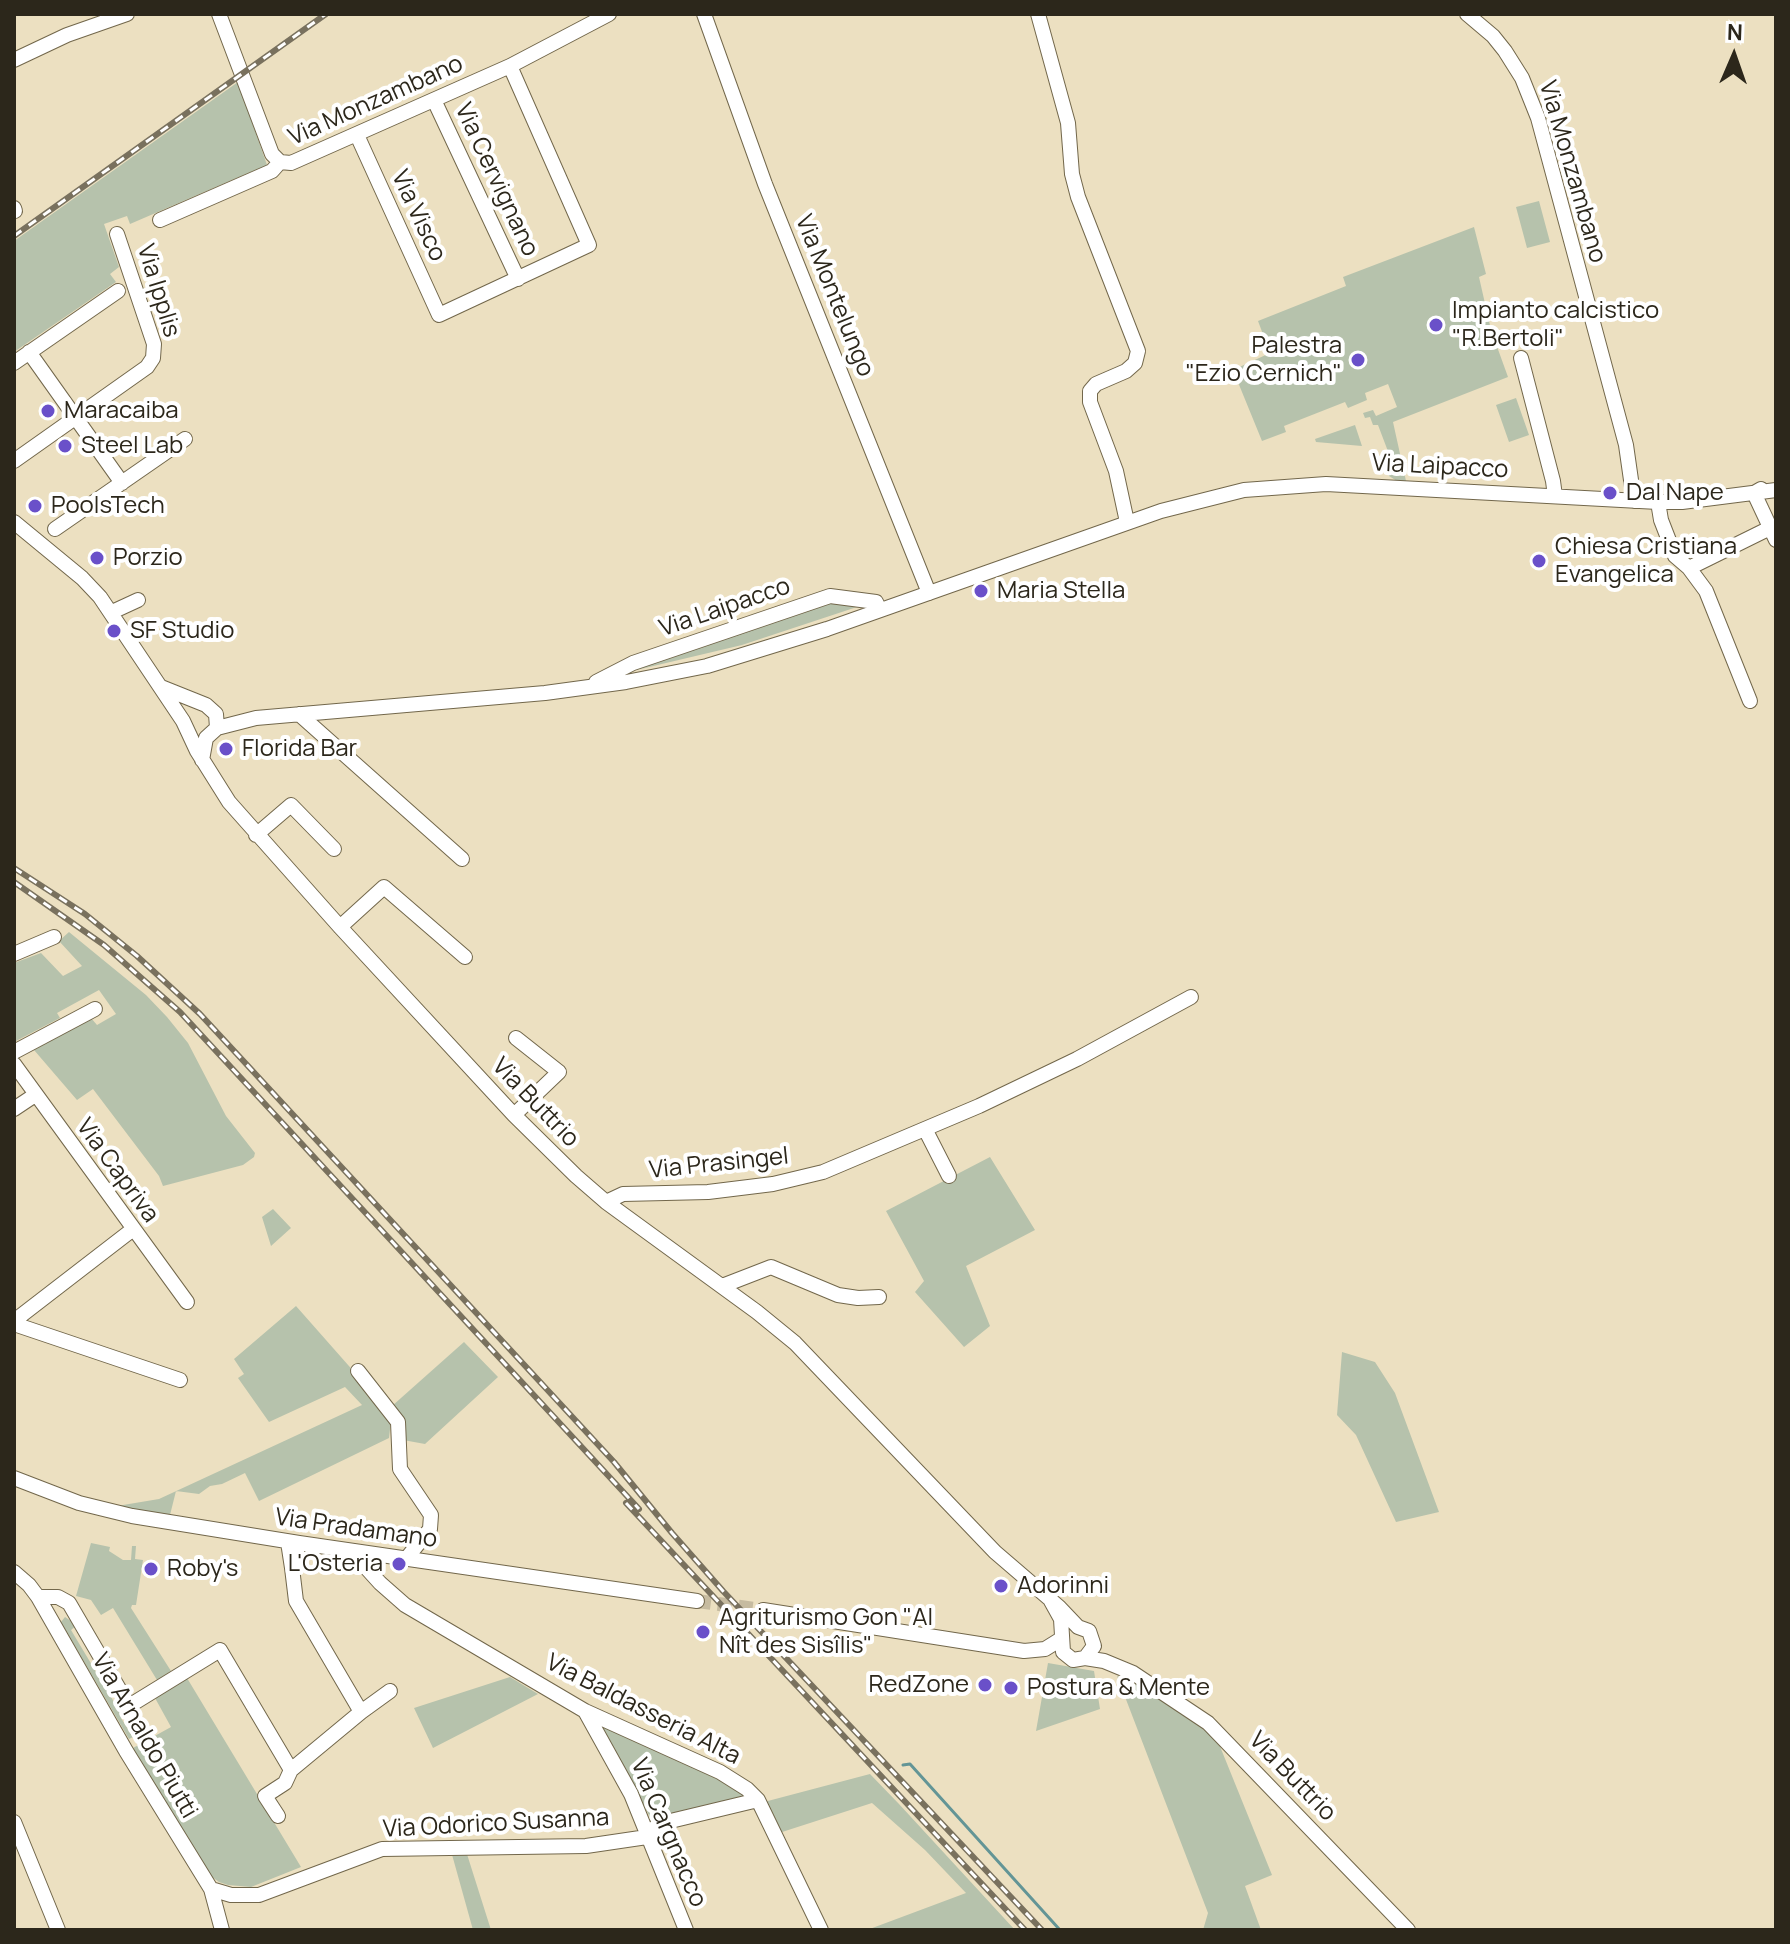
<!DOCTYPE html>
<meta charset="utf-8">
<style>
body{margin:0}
#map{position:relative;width:1790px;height:1944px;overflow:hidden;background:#ece0c1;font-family:Manrope,sans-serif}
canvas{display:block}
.frame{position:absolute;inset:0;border:16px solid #2c271b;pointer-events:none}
.north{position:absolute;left:1694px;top:16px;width:80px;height:80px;-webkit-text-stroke:6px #fff;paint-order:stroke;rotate:2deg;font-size:22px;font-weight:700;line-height:32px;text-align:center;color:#2c271b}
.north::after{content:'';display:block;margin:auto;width:28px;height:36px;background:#2c271b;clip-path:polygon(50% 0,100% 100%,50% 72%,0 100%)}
</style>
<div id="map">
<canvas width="1790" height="1944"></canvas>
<div class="frame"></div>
<div class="north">N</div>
</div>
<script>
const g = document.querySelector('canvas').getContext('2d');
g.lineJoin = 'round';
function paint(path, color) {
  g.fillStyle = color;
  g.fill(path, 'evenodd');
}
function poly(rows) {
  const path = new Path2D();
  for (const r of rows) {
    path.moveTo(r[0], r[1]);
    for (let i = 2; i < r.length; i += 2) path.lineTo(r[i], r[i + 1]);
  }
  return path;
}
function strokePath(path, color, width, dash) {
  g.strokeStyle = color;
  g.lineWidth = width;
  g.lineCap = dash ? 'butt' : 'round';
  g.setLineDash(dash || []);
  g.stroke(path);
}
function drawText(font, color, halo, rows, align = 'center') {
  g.font = font + ' Manrope,sans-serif';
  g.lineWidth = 8;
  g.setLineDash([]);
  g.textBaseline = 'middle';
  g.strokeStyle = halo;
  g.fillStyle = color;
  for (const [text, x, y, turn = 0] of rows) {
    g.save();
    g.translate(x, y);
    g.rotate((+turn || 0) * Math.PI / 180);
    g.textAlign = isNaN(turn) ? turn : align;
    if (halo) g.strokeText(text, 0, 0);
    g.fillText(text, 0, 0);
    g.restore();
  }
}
paint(poly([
 [238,82,267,165,130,224,127,216,104,224,119,267,110,274,116,282,14,352,14,241],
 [1539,201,1550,242,1527,248,1516,207],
 [1474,227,1486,274,1479,277,1491,330,1508,377,1393,422,1406,481,1397,481,1389,476,1381,457,1389,454,1378,425,1373,425,1370,417,1365,418,1363,413,1373,410,1376,416,1397,407,1388,384,1365,393,1367,400,1348,408,1345,402,1284,426,1286,432,1262,441,1233,370,1270,353,1258,321,1346,286,1343,277],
 [1516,398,1529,435,1509,442,1496,405],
 [1355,425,1362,446,1316,442,1315,439],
 [832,601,866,604,742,645,628,672],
 [69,932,146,995,167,1017,188,1043,226,1116,255,1153,254,1157,243,1165,163,1186,159,1176,93,1089,77,1100,34,1050,91,1018,97,1025,116,1014,99,990,57,1013,60,1018,14,1042,14,963,41,953,63,976,82,966,59,941],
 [990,1157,1035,1230,966,1266,990,1326,964,1347,915,1292,924,1281,886,1211],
 [273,1209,291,1228,271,1246,262,1217],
 [296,1306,356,1374,391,1420,389,1438,259,1501,245,1473,222,1484,210,1486,199,1494,176,1491,170,1515,117,1506,159,1499,362,1405,345,1387,269,1422,238,1378,244,1374,234,1359],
 [464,1342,498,1377,425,1444,403,1440,392,1406],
 [1342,1352,1375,1362,1395,1393,1439,1512,1396,1522,1356,1435,1337,1415],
 [91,1543,110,1547,109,1551,123,1560,131,1560,132,1546,136,1546,135,1559,143,1560,136,1605,132,1605,131,1608,171,1671,157,1680,113,1608,101,1615,91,1600,76,1596],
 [65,1617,77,1625,71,1630,123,1717,121,1718,133,1737,129,1739,61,1622],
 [1048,1663,1094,1671,1100,1709,1036,1731],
 [1117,1676,1137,1683,1215,1734,1272,1875,1245,1886,1261,1930,1203,1930,1208,1913],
 [510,1677,538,1694,433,1748,414,1708],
 [187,1678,301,1867,251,1887,228,1885,219,1882,208,1874,133,1748,171,1727,155,1698],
 [605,1725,743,1790,743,1795,738,1799,651,1819,603,1730],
 [870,1774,899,1804,1015,1930,867,1930,966,1893,925,1850,872,1803,779,1833,764,1802],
 [451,1851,466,1851,491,1930,473,1930]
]), '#b6c2ac');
strokePath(poly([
 [903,1765,910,1764,1060,1930]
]), '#639596', 3);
strokePath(poly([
 [697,1601,763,1610]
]), '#c6bba0', 14, [14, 7]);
const minor = poly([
 [219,14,272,154,280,162],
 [704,14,765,184,929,593],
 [1038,14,1068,123,1072,174,1078,197,1138,351,1135,363,1126,371,1096,384,1090,391,1090,402,1116,471,1127,522],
 [1467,14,1493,36,1505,51,1522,78,1538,118,1626,445,1634,501],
 [14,60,67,35,127,14],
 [434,100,518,279],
 [357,135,439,315,589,245,510,66],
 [280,162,291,163,510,66,609,14],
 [14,208,15,211],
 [160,220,272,171,280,162],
 [29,352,122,483],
 [1521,358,1553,481,1555,496],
 [14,363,118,291],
 [14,461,147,367,153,358,154,344,117,234],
 [1761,489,1754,493,1776,540],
 [1658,502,1661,520,1675,556,1689,568,1706,591,1750,701],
 [14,522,82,578,100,597,183,721,197,751,229,802,340,927,514,1115,576,1176,606,1202,757,1312,795,1343,995,1552,1059,1607,1078,1627,1089,1631,1094,1646,1085,1658,1073,1660,1063,1652,1061,1619,1051,1601],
 [55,529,185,439],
 [1689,568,1770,528],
 [112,612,138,600],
 [596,682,633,663,830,596,876,602,880,610],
 [161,687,206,705,216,714,217,728,206,738,202,760],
 [299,714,462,859],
 [217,728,256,718,545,693,626,682,707,666,827,629,1161,511,1244,490,1326,484,1658,502,1682,502,1776,490],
 [256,835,291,805,334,849],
 [340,927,384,887,465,957],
 [14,954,54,937],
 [14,1052,95,1009],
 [14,1064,187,1302],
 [14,1109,35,1095],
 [514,1115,559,1072,516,1038],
 [925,1129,949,1176],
 [606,1202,623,1194,708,1192,773,1184,823,1172,979,1106,1077,1059,1191,997],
 [722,1286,771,1267,838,1295,858,1298,879,1297],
 [14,1321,132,1230],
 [14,1324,180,1380],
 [358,1371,398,1422,400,1469,431,1515,430,1529,406,1559],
 [14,1478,79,1503,132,1516,299,1543,697,1601],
 [288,1542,292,1568,299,1543],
 [351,1551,380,1583,405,1605,585,1711,720,1772,747,1789,758,1800,821,1930],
 [14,1572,29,1585,38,1597,126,1751,211,1889,222,1930],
 [38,1597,58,1597,69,1603,129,1706,220,1650,291,1770,361,1712,296,1601,292,1568],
 [763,1610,1024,1651,1045,1649,1061,1639],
 [1085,1658,1104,1661,1133,1673,1208,1723,1408,1930],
 [585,1711,631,1794,686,1930],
 [361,1712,390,1691],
 [278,1816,265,1796,285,1783,291,1770],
 [14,1822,58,1930],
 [647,1837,658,1824,758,1800],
 [211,1889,231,1895,259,1895,382,1849,586,1846,647,1837]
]);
strokePath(minor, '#72674b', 16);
strokePath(minor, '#fff', 14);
const rail = poly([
 [14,236,326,14],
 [14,868,85,914,137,956,200,1014,614,1462,672,1533,723,1591,1042,1930],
 [14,882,104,945,180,1012,639,1509],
 [626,1503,1025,1930]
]);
strokePath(rail, '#79715e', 6);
strokePath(rail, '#fff', 3, [9]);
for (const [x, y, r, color] of [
 [1436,325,8,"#6a50c9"],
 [1358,360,8,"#6a50c9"],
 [48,411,8,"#6a50c9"],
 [65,446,8,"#6a50c9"],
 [1610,493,8,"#6a50c9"],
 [35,506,8,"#6a50c9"],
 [97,558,8,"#6a50c9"],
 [1539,561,8,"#6a50c9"],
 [981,591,8,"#6a50c9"],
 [114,631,8,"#6a50c9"],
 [226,749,8,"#6a50c9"],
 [399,1564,8,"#6a50c9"],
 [151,1569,8,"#6a50c9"],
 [1001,1586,8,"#6a50c9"],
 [703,1632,8,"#6a50c9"],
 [985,1685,8,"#6a50c9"],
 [1011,1688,8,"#6a50c9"]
]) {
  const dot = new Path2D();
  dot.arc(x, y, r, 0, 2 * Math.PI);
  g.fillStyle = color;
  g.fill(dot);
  strokePath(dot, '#fff', 3);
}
drawText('24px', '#2c271b', '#fff', [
 ["Via Monzambano",376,101,-24],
 ["Via Monzambano",1572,172,74],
 ["Via Cervignano",496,180,65],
 ["Via Visco",418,216,65],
 ["Via Ipplis",158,291,73],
 ["Via Montelungo",834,296,68],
 ["Via Laipacco",1440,467,3],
 ["Via Laipacco",725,608,-19],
 ["Via Buttrio",535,1103,46],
 ["Via Prasingel",719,1164,-6],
 ["Via Capriva",117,1171,54],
 ["Via Pradamano",356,1529,8],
 ["Via Baldasseria Alta",643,1710,27],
 ["Via Arnaldo Piutti",144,1736,60],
 ["Via Buttrio",1292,1777,46],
 ["Via Odorico Susanna",496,1824,-3],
 ["Via Cargnacco",668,1833,67]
]);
drawText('24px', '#2c271b', '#fff', [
 ["Impianto calcistico",1452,311],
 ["\"R.Bertoli\"",1452,339],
 ["Palestra",1342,346,"right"],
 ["\"Ezio Cernich\"",1342,374,"right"],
 ["Maracaiba",64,411],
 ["Steel Lab",81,446],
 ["Dal Nape",1626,493],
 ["PoolsTech",51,506],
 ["Chiesa Cristiana",1555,547],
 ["Evangelica",1555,575],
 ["Porzio",113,558],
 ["Maria Stella",997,591],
 ["SF Studio",130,631],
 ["Florida Bar",242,749],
 ["L'Osteria",383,1564,"right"],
 ["Roby's",167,1569],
 ["Adorinni",1017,1586],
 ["Agriturismo Gon \"Al",719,1618],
 ["Nît des Sisîlis\"",719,1646],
 ["RedZone",969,1685,"right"],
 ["Postura & Mente",1027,1688]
], 'left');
</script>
